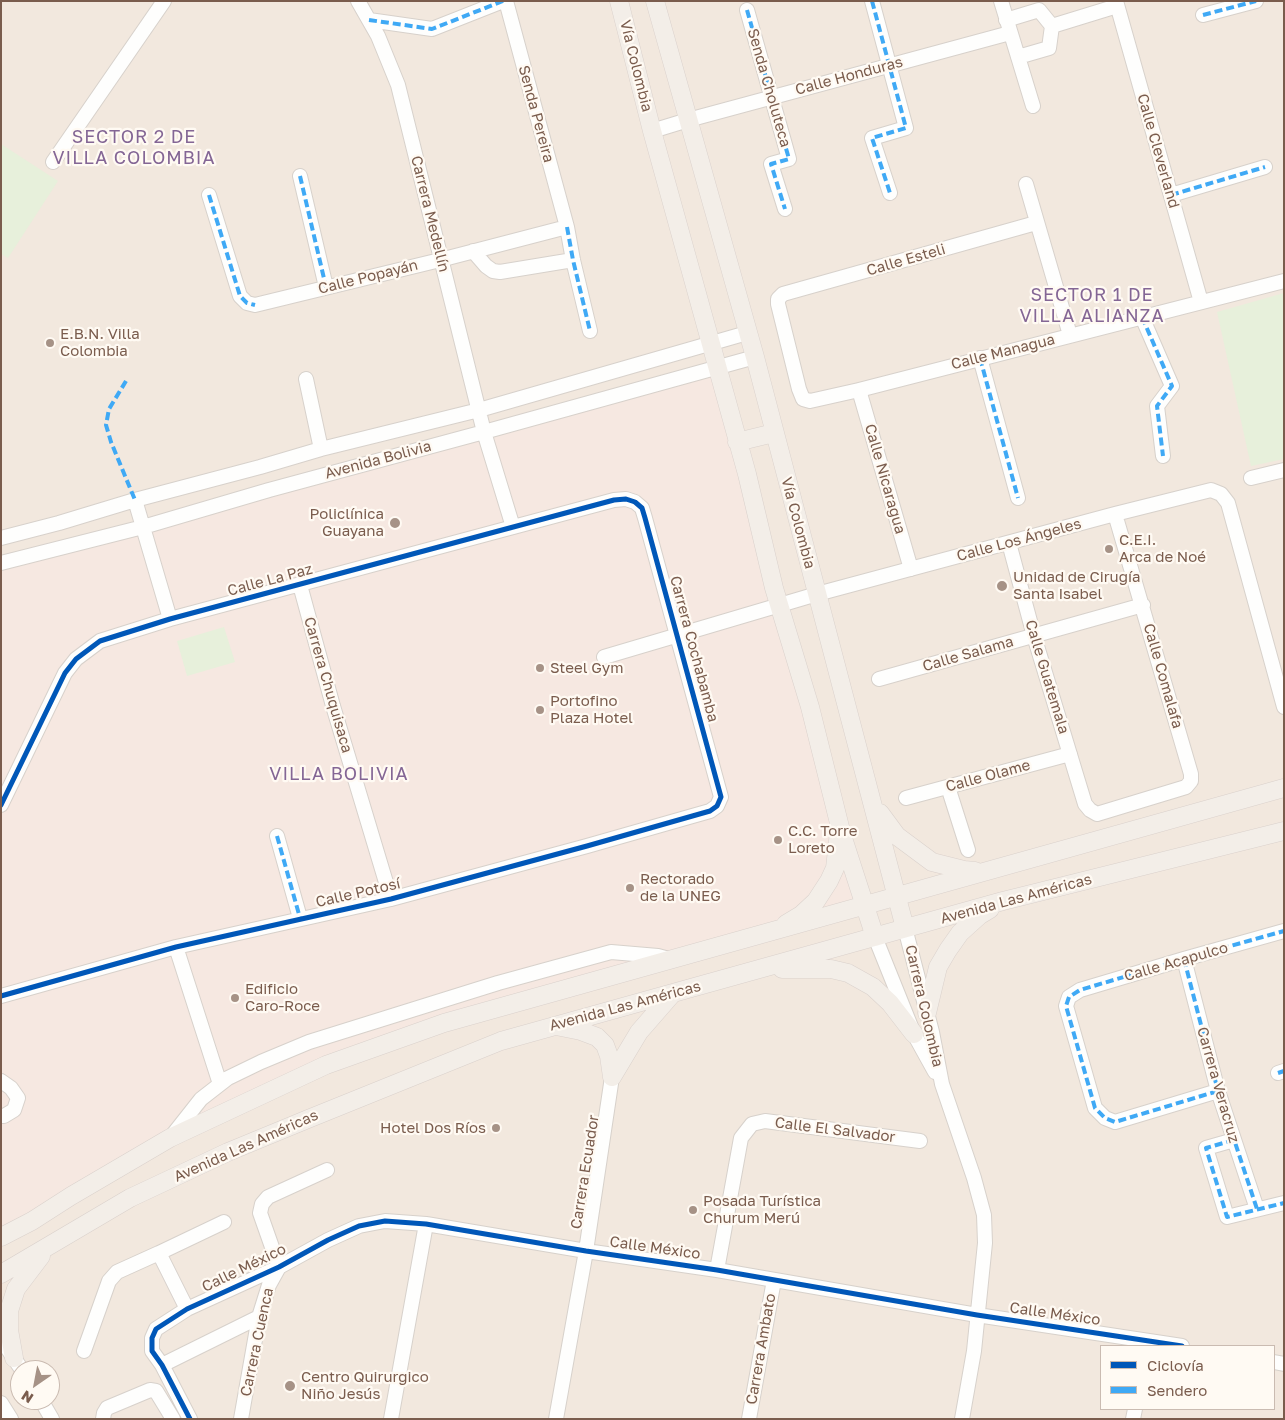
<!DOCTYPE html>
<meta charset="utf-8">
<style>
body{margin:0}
#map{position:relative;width:1285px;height:1420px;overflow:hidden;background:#f9f5f0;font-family:"Golos Text",sans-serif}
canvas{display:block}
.frame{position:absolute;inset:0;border:2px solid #7a5c4d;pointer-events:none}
.legend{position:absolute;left:1100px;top:1345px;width:175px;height:65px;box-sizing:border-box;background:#fffaf3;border:1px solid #cabbb1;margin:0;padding:6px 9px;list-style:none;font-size:15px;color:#7a5c4d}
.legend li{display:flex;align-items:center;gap:10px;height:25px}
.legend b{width:25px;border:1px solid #cabbb1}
.north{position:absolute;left:10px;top:1360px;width:50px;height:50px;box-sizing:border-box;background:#fffaf3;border:1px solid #cabbb1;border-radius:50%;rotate:213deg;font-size:14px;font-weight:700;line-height:20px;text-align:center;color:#7a5c4d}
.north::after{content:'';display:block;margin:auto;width:18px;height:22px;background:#a69286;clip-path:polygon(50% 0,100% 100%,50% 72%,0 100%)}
</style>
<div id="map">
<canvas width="1285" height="1420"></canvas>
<div class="frame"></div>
<ul class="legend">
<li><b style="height:6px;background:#0057b8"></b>Ciclovía</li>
<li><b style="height:6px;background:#3fa9f5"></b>Sendero</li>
</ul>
<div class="north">N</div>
</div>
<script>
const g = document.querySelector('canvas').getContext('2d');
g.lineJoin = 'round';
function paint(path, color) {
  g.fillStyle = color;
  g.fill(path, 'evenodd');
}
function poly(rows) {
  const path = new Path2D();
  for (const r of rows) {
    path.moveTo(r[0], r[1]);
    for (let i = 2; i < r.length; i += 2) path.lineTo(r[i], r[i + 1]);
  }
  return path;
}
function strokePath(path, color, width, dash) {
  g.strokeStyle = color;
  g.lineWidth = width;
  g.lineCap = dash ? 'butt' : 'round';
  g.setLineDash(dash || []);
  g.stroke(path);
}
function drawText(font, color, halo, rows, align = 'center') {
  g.font = font + ' "Golos Text",sans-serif';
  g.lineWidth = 4.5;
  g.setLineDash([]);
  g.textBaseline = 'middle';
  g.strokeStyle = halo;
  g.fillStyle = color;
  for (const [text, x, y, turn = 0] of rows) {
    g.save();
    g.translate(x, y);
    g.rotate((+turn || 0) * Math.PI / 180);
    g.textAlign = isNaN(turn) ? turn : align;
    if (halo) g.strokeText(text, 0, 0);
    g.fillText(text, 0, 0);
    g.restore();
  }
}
paint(poly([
 [1,1,1284,1,1284,1419,1,1419],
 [1101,1346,1274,1346,1274,1409,1101,1409],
 [20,1370,50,1370,50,1400,20,1400]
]), '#f2e8de');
paint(poly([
 [718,368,864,907,326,1065,1,1237,1,563]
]), '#f6e8e1');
paint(poly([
 [1,144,58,181,8,258,1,254],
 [1284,293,1284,459,1251,466,1217,312],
 [224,627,235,662,187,676,177,641]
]), '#e7f0db');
const minor = poly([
 [358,1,378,36,398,85,484,432,513,527],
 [506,1,567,227,573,260,590,331],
 [872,1,906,128,872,138,890,193],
 [1001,1,1033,106],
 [1116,1,1201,302],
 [747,10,789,159,771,164,785,209],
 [1203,15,1256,1],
 [369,20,432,29,503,1],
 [1006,20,1039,10,1052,26,1049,48,1018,57],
 [1052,26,1117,6],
 [652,131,688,120,1010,33],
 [53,162,164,1],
 [300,176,326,287],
 [1026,184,1070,335],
 [209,195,240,296,247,303,255,305,440,260,567,227],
 [1171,195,1265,167],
 [1036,223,783,294,778,299,778,304,799,389,803,399,810,401,859,390,1284,281],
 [473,251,486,266,493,271,500,272,573,260],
 [1142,317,1172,386,1157,406,1163,456],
 [980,358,1018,498],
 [306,379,321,449],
 [859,390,911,569],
 [1251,478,1284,470],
 [135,500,170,619],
 [1,538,59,523,135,500,260,467,321,449,479,410,747,333],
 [1009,543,1034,636,1085,804,1090,810,1097,814,1186,787,1191,781,1191,774,1115,514],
 [1,563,143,527,269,490,484,432,755,357],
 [300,585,333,706,391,899],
 [604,657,817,594,1115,514,1211,490,1221,494,1228,503,1284,707],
 [879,679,1143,605],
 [948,787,968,850],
 [906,798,1070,754],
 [1,805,65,673,76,659,100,641,170,619,614,500,626,499,635,502,642,508,645,518,721,797,717,806,710,811,587,846,391,899,176,947,1,996],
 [277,836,300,918],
 [905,928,932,1032,942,1084,974,1178,984,1215,985,1243,974,1351,962,1419],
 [875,937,914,1034,935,1072],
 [176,947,220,1084],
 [1184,959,1218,1091,1257,1209],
 [1278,1073,1284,1071],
 [1,1081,11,1088,18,1098,14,1110,4,1116,1,1116],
 [1218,1091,1115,1122,1105,1118,1095,1108,1066,1006,1069,997,1080,990,1184,959,1284,931],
 [171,1137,201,1099,228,1078,261,1062,309,1042,498,983,611,952,658,956,669,959],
 [1234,1140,1206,1148,1227,1217,1284,1203],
 [159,1253,224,1222],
 [717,1270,741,1138,752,1124,765,1121,920,1141],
 [1,1339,22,1370],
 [84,1351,109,1281,117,1272,159,1253,187,1309],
 [1274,1362,1284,1364],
 [162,1365,259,1317],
 [41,1400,52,1419],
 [1,1403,11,1419],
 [103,1419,104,1413,107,1408,150,1390,156,1391,173,1419],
 [190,1419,162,1365,152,1351,152,1338,156,1329,187,1309,279,1267,328,1240,359,1226,385,1221,426,1224,586,1251,717,1270,977,1315,1182,1346],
 [241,1419,259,1317,269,1285,279,1267,260,1213,262,1204,268,1197,327,1170],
 [391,1419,426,1224],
 [556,1419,586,1251,612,1077],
 [749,1419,774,1280],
 [1133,1419,1135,1409]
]);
const major = poly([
 [619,1,652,131,747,474,774,588,810,707,842,835,875,937],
 [655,1,755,357,905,928],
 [737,442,774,433],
 [880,813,897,836,932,862,964,870,975,871],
 [786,924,801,915,816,901,829,881,835,868,839,832],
 [782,969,831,969,848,973,873,987,890,1003,914,1034],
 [927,1013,938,967,948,950,960,933,980,915,990,909],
 [556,1026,581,1031,597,1037,605,1045,609,1056,612,1077],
 [612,1077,639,1032,673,993],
 [1,1237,32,1221,71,1196,170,1138,326,1065,444,1023,1284,788],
 [1,1274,130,1198,228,1152,308,1119,501,1041,1003,901,1284,831],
 [14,1358,9,1330,9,1311,16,1289,41,1256]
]);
strokePath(minor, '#d7d1cb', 16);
strokePath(major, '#dad1cc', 19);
strokePath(minor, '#fefefd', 14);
strokePath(major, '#f3eee8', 18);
strokePath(poly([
 [872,1,906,128,872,138,890,193],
 [747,10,789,159,771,164,785,209],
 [1203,15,1256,1],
 [369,20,432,29,503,1],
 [300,176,326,287],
 [209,195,240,296,247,303,255,305],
 [1171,195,1265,167],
 [567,227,573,260,590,331],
 [1142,317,1172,386,1157,406,1163,456],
 [980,358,1018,498],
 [126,381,109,409,106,425,111,442,135,500],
 [277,836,300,918],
 [1184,959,1218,1091,1257,1209],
 [1278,1073,1284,1071],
 [1218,1091,1115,1122,1105,1118,1095,1108,1066,1006,1069,997,1080,990,1184,959,1284,931],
 [1234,1140,1206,1148,1227,1217,1284,1203]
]), '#3fa9f5', 4, [8, 4]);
strokePath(poly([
 [1,805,65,673,76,659,100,641,170,619,614,500,626,499,635,502,642,508,645,518,721,797,717,806,710,811,587,846,391,899,176,947,1,996],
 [190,1419,162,1365,152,1351,152,1338,156,1329,187,1309,279,1267,328,1240,359,1226,385,1221,426,1224,586,1251,717,1270,977,1315,1182,1346]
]), '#0057b8', 5);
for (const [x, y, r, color] of [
 [50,343,5,"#a69286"],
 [395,523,6,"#a69286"],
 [1109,549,5,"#a69286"],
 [1002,586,6,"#a69286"],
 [540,668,5,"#a69286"],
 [540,710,5,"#a69286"],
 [778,840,5,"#a69286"],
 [630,888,5,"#a69286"],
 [235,998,5,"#a69286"],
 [496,1128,5,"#a69286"],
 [693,1210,5,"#a69286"],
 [290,1386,6,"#a69286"]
]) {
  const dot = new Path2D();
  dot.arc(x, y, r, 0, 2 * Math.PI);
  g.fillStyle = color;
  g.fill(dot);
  strokePath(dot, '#fffaf3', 2);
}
drawText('15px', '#7a5c4d', '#fffaf3', [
 ["Vía Colombia",636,66,76],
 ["Calle Honduras",849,76,-15],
 ["Senda Choluteca",769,88,74],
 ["Senda Pereira",536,114,75],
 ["Calle Cleverland",1158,151,74],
 ["Carrera Medellín",430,214,76],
 ["Calle Esteli",906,260,-16],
 ["Calle Popayán",368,277,-14],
 ["Calle Managua",1003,352,-14],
 ["Avenida Bolivia",378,460,-15],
 ["Calle Nicaragua",885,479,74],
 ["Vía Colombia",798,523,75],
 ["Calle Los Ángeles",1019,540,-15],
 ["Calle La Paz",270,580,-15],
 ["Carrera Cochabamba",694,649,75],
 ["Calle Salama",968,654,-16],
 ["Calle Comalafa",1163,676,74],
 ["Calle Guatemala",1047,677,73],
 ["Carrera Chuquisaca",328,685,74],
 ["Calle Olame",988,776,-15],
 ["Calle Potosí",358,893,-13],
 ["Avenida Las Américas",1016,899,-15],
 ["Calle Acapulco",1176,962,-16],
 ["Avenida Las Américas",625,1006,-15],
 ["Carrera Colombia",924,1006,77],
 ["Carrera Veracruz",1218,1085,74],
 ["Calle El Salvador",835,1130,7],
 ["Avenida Las Américas",246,1146,-24],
 ["Carrera Ecuador",585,1172,-81],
 ["Calle México",655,1248,8],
 ["Calle México",244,1268,-26],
 ["Calle México",1055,1314,8],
 ["Carrera Cuenca",257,1342,-78],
 ["Carrera Ambato",761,1349,-80]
]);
drawText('15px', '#7a5c4d', '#fffaf3', [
 ["E.B.N. Villa",60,334],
 ["Colombia",60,351],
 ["Policlínica",384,514,"right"],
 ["Guayana",384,531,"right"],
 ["C.E.I.",1119,540],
 ["Arca de Noé",1119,557],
 ["Unidad de Cirugía",1013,577],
 ["Santa Isabel",1013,594],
 ["Steel Gym",550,668],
 ["Portofino",550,701],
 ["Plaza Hotel",550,718],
 ["C.C. Torre",788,831],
 ["Loreto",788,848],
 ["Rectorado",640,879],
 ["de la UNEG",640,896],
 ["Edificio",245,989],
 ["Caro-Roce",245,1006],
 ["Hotel Dos Ríos",486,1128,"right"],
 ["Posada Turística",703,1201],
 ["Churum Merú",703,1218],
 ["Centro Quirurgico",301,1377],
 ["Niño Jesús",301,1394]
], 'left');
g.letterSpacing = '1px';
drawText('18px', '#846695', '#fffaf3', [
 ["SECTOR 2 DE",134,137],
 ["VILLA COLOMBIA",134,158],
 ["SECTOR 1 DE",1092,295],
 ["VILLA ALIANZA",1092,316],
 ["VILLA BOLIVIA",339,774]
]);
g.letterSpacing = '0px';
</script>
